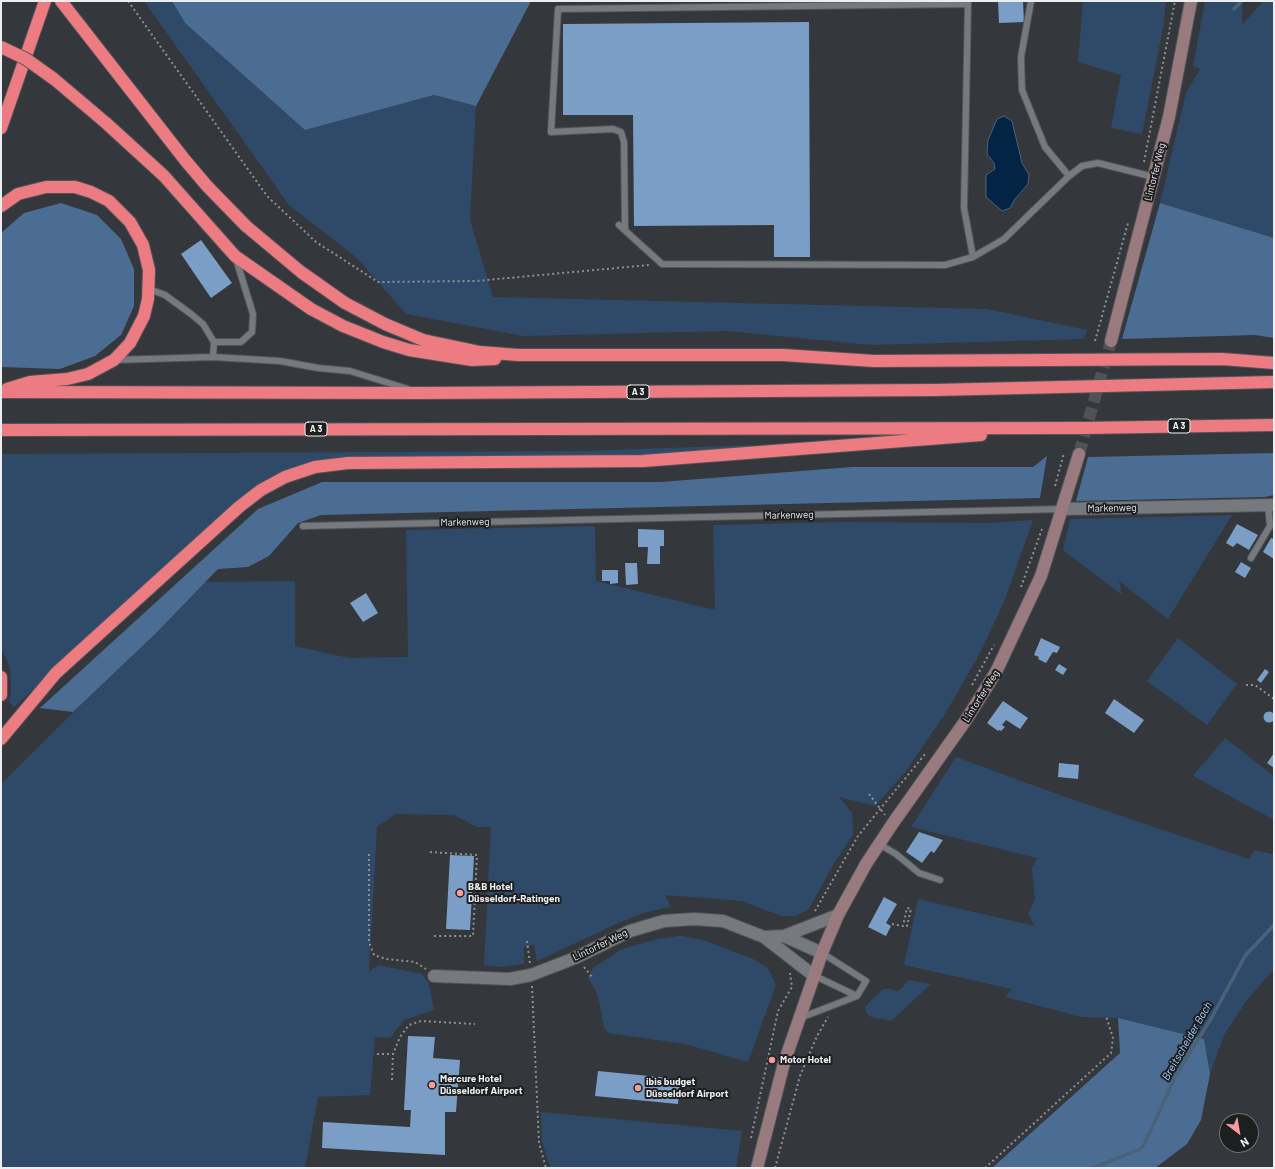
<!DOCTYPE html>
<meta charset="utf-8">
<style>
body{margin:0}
#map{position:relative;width:1275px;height:1169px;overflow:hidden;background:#34373b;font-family:Barlow,sans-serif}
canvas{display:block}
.frame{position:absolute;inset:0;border:2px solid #eceef0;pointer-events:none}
.north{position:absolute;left:1219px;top:1113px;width:40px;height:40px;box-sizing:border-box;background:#1d1e20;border:1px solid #707173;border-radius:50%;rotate:149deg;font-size:11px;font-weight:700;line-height:16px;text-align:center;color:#eceef0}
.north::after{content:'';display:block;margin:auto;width:14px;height:18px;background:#f59b9e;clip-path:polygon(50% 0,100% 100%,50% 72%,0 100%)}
</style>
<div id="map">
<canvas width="1275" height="1169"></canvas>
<div class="frame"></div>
<div class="north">N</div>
</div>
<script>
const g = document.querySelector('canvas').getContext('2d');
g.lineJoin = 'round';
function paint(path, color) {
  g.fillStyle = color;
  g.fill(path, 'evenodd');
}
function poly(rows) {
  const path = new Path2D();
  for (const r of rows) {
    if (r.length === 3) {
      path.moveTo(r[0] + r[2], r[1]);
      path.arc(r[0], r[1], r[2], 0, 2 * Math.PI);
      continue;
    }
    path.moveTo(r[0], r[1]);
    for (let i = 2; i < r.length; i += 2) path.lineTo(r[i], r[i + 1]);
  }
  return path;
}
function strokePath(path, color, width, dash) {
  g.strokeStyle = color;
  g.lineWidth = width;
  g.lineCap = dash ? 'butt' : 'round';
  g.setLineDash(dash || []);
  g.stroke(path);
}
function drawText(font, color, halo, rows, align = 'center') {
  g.font = font + ' Barlow,sans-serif';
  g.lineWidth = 4;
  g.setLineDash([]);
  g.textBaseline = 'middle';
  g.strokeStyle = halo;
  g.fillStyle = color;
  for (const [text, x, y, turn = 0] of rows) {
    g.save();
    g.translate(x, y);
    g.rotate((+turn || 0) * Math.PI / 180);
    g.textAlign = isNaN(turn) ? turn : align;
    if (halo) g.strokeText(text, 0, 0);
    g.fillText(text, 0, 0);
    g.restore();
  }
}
paint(poly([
 [144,1,172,1,185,23,305,130,434,95,476,106,470,220,493,297,987,309,1087,330,1084,339,871,345,727,331,523,336,406,314,357,258,289,205],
 [1083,1,1166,1,1164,23,1142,134,1111,128,1121,75,1078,62],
 [1205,1,1242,1,1242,25,1263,1,1274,1,1274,238,1160,203,1186,93,1200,69,1193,66],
 [751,445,751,450,629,457,294,468,158,575,14,707,9,702,11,691,10,668,1,647,1,454,584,451],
 [1232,515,1168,619,1119,581,1122,595,1063,550,1070,519],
 [1033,520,1004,602,979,655,945,714,906,771,875,806,839,797,852,813,853,835,835,862,808,910,796,916,781,916,742,901,665,895,671,907,647,912,623,921,537,961,534,945,524,947,524,964,502,967,484,965,491,827,477,827,454,815,396,814,377,827,369,972,378,965,422,974,429,984,434,1010,404,1020,390,1038,375,1037,370,1095,318,1097,305,1168,1,1168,1,784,205,582,295,581,295,646,349,658,408,657,406,530,595,526,596,581,715,610,713,525,841,522,987,523],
 [1178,638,1237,684,1207,725,1147,681],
 [1225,738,1274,776,1274,820,1193,776],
 [956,757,1068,798,1249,859,1254,850,1272,854,1274,852,1274,969,1247,1000,1224,1035,1210,1074,1204,1039,1118,1018,1082,1017,1005,997,1012,989,904,965,918,899,1035,926,1028,914,1035,900,1032,868,1037,858,911,827],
 [681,936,703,940,753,959,768,968,776,985,748,1062,685,1044,608,1033,604,1027,598,996,588,977,593,968,622,949,657,939],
 [908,980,931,984,891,1021,871,1017,866,1012,865,1007,883,989,891,989,897,991,902,988],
 [541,1112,742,1131,736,1168,550,1168,542,1141]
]), '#2f4a68');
paint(poly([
 [172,1,531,1,476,106,434,95,305,130,185,23],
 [61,203,97,215,121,239,134,269,134,306,121,335,95,356,60,369,1,367,1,233,24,213],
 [1160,203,1274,238,1274,338,1255,335,1122,339],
 [1274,453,1274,495,1265,497,1076,501,1088,457],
 [1047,456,1040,498,321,515,298,523,269,556,248,567,218,569,154,635,73,712,40,708,258,509,322,482,661,482,852,467,1033,467],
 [1118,1018,1204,1039,1210,1074,1201,1120,1187,1144,1155,1168,992,1168,1120,1053]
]), '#4c6d93');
const water = poly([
 [1004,116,1012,121,1022,163,1029,175,1028,184,1015,199,1010,208,1002,211,986,197,986,175,995,169,994,163,987,154,988,140,997,119,1004,116]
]);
paint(water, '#042445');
strokePath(water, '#4a6178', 1);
strokePath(poly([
 [1234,9,1242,1],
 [1093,1168,1140,1149,1144,1145,1176,1075,1212,1017,1245,956,1274,925]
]), '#4a6178', 3.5);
paint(poly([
 [998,1,1023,1,1024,22,999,23],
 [809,22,810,257,774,257,774,225,634,226,633,115,563,115,563,24],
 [201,240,232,283,211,298,181,254],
 [1237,524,1258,535,1249,550,1237,543,1233,547,1226,543],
 [638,529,664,530,664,546,660,546,660,564,647,564,648,547,638,547],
 [1271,538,1274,539,1274,559,1263,552],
 [1241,562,1251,568,1245,578,1235,572],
 [625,563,637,563,638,584,626,585],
 [602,570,618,570,618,583,610,584,610,581,602,581],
 [366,593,378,613,363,622,350,603],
 [1041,638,1060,647,1057,653,1053,652,1046,663,1038,659,1039,657,1034,655],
 [1059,664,1067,669,1063,675,1055,670],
 [1265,669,1269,672,1261,683,1257,680],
 [1114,699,1144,720,1134,733,1105,713],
 [1003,701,1028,718,1020,729,1006,720,1002,725,1005,727,1001,731,999,730,998,731,987,723],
 [1269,717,5.5],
 [1274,753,1274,768,1267,763],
 [1059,763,1079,765,1078,779,1058,777],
 [919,832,943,840,934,853,931,851,922,863,906,852],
 [450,855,474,856,470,930,446,929],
 [884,897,897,904,886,923,891,926,886,936,868,927],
 [408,1036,435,1037,433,1058,460,1060,456,1112,445,1112,445,1155,322,1148,323,1122,410,1127,411,1110,404,1110],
 [598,1071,680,1079,678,1104,595,1096]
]), '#7b9ec6');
strokePath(poly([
 [1079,454,1111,341]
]), '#505256', 12, [12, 6]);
const lane = poly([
 [1031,1,1021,57,1022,90,1045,147,1069,176],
 [619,225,662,264,945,265,973,257],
 [625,230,624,142,621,132,613,129,551,132,558,9,968,4,964,208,973,257,1004,239,1069,176,1082,166,1098,163,1154,177],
 [149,289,165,295,191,314,203,324,214,342,241,342,252,332,253,314,236,259],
 [213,357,214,342],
 [114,360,213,357,280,361,318,368,350,371,408,389],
 [303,526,1063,509],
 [1251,558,1270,526,1268,505],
 [879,844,896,854,919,873,940,880],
 [813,975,857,996],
 [800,1018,857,996,866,981,822,953]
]);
const street = poly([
 [1063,509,1274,505],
 [784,936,838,915],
 [764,937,784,936,822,953],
 [434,976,510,979,531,975,575,958,630,931,664,921,694,919,723,921,764,937,813,975]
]);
const secondary = poly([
 [1111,341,1169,117,1191,1],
 [757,1168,784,1063,822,953,838,915,866,864,893,823,966,720,996,672,1041,576,1079,454]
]);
const highway = poly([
 [61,1,185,160,207,186,246,226,301,272,345,303,385,324,423,340,480,352,518,355,783,355,874,361,1222,359,1274,363],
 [54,79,106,123,164,176,235,256,311,309,343,326,383,342,409,350,472,360,495,359],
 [1,128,45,1],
 [1,206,18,194,46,187,75,187,91,192,109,201,130,222,143,245,149,270,148,299,144,316,130,343,114,360,88,374,67,379,30,382,7,389],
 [1,392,421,393,935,390,1274,382],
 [1,430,1083,428,1274,425],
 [1,677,1,695],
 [1,739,56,673,239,507,261,490,285,477,315,467,348,463,643,461,981,435]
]);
strokePath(lane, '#525458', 8);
strokePath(street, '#525458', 14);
strokePath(secondary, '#525458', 14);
strokePath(highway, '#525458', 14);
strokePath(poly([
 [128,1,267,196,316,242,378,282,476,281,649,265],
 [1144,162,1175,1],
 [1095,341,1128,223],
 [1055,486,1064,453],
 [1021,587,1042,529],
 [972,685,994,645],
 [1246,685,1255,685,1274,699],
 [869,794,885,815],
 [430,852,477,855,473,936,433,936],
 [369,854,369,942,374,955,386,959,415,962,426,969],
 [815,911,858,836,926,753],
 [892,924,903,926,907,908,911,909,907,926,911,927],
 [527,941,530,964],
 [584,967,592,977],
 [532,986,539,1143,546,1168],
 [377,1054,393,1054],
 [392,1080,393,1054,400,1037,409,1025,421,1021,475,1024],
 [751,1138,778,1011,792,987,790,973],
 [775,1168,800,1076,817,1036,828,1017],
 [985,1168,1111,1053,1113,1038,1106,1016]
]), '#8e9194', 2, [2, 3]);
strokePath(lane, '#76797d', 6);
strokePath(street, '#76797d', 12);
strokePath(secondary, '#997a7e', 12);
strokePath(highway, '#ec7b82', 12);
const highwayBridge = poly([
 [1,47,26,59,54,79]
]);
strokePath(highwayBridge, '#525458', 14, []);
strokePath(highwayBridge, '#ec7b82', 12);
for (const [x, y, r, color] of [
 [460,893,4,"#f59b9e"],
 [772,1060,4,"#f59b9e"],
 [432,1085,4,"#f59b9e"],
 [638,1088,4,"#f59b9e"]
]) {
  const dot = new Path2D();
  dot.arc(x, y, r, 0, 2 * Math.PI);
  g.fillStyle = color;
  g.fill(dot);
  strokePath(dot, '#1d1e20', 1.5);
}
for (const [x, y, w] of [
 [638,392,22],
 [1179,426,22],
 [316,429,22]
]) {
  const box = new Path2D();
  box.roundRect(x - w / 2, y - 7, w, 14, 3);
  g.fillStyle = '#1d1e20';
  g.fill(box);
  strokePath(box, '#eceef0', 1);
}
drawText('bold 9px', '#eceef0', null, [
 ["A 3",638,392],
 ["A 3",1179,426],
 ["A 3",316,429]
]);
drawText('10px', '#eceef0', '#1d1e20', [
 ["Lintorfer Weg",1155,172,-76],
 ["Markenweg",1112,508,-1],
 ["Markenweg",789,515,-1],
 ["Markenweg",465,522,-1],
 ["Lintorfer Weg",981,696,-58],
 ["Lintorfer Weg",600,945,-26]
]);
drawText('bold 10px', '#eceef0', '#1d1e20', [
 ["B&B Hotel",468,887],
 ["Düsseldorf-Ratingen",468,899],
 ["Motor Hotel",780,1060],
 ["Mercure Hotel",440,1079],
 ["Düsseldorf Airport",440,1091],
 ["ibis budget",646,1082],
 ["Düsseldorf Airport",646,1094]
], 'left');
drawText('italic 11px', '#a4cefe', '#1d1e20', [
 ["Breitscheider Bach",1187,1041,-60]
]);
</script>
